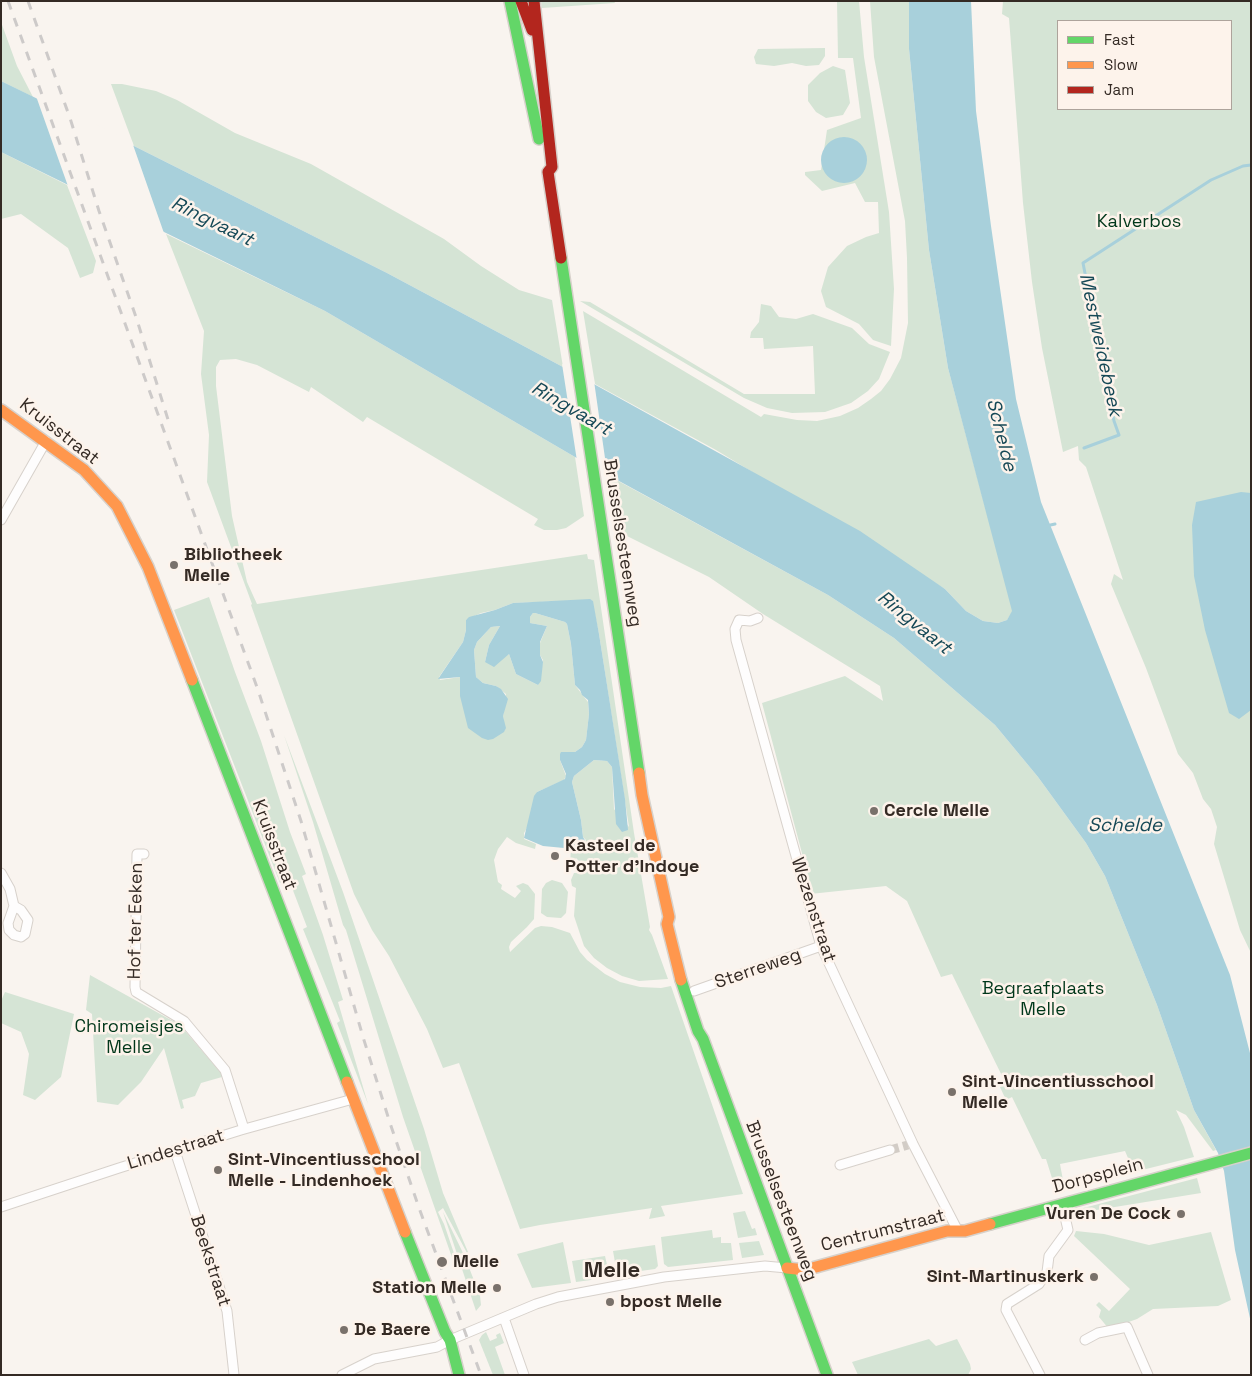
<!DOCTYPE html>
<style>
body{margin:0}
#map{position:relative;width:1252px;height:1376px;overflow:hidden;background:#f9f4ef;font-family:"Space Grotesk",sans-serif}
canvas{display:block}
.frame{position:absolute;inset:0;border:2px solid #342a24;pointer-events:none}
.legend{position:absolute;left:1057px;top:20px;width:175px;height:90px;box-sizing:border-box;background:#fdf3eb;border:1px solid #ada39b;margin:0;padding:6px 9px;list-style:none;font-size:15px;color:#342a24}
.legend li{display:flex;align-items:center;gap:10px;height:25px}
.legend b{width:25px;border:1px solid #ada39b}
</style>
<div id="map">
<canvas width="1252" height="1376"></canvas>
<div class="frame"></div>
<ul class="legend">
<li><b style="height:6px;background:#63d668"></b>Fast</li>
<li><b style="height:6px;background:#ff974d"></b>Slow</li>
<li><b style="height:6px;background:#b3261e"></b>Jam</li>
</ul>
</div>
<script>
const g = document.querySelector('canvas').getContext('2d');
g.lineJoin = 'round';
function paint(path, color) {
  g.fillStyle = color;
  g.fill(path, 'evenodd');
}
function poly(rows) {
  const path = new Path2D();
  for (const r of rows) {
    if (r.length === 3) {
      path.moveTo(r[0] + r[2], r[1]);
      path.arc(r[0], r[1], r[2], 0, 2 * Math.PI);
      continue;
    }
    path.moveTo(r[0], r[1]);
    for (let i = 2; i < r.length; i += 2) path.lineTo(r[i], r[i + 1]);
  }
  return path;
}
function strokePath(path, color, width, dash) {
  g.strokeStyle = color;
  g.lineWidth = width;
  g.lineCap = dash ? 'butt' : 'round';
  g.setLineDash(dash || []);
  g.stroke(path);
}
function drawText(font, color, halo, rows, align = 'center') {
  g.font = font + ' "Space Grotesk",sans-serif';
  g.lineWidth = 5;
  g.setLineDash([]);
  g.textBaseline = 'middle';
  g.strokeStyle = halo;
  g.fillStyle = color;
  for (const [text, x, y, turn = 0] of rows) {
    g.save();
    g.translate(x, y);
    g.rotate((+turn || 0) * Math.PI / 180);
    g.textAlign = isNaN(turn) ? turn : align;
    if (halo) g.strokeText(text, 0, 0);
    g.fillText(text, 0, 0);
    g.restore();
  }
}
paint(poly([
 [541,1,614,1,615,3,542,8],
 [837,1,859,1,864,57,889,212,894,289,891,346,873,340,859,324,826,307,821,291,828,267,847,246,866,237,879,233,878,202,865,202,855,183,822,191,805,175,805,172,821,170,827,130,861,118,853,58,838,58],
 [870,1,909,1,909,49,929,250,948,368,1013,611,1007,620,998,623,983,621,966,611,945,589,716,450,595,384,583,311,761,417,764,414,797,420,817,421,840,416,858,408,871,399,881,391,890,379,901,358,908,323,907,258,905,221,874,57],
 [1003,1,1251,1,1251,953,1240,930,1214,844,1217,827,1211,809,1203,799,1193,773,1178,754,1146,668,1111,584,1114,574,1123,580,1086,467,1079,460,1078,446,1063,452,1042,348,1032,282,1023,203,1009,18,1002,14],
 [1058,21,1231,21,1231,109,1058,109],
 [1,22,17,66,33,97,1,81],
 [825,48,825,56,819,65,806,66,792,63,774,66,756,64,754,57,758,49],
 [833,66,845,70,850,103,843,115,826,118,816,112,808,101,808,85,820,73],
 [111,84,122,84,156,91,177,100,235,133,311,164,444,239,481,266,519,290,552,300,563,367,387,273,134,146],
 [1,152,67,185,96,261,93,273,80,278,68,248,21,214,1,219],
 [166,234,325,311,575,457,584,516,566,528,557,530,544,530,534,525,538,519,367,417,363,422,311,387,309,392,257,365,236,359,220,360,216,367,216,386,232,516,247,582,257,604,587,554,588,559,594,560,634,833,650,927,649,930,652,935,668,979,639,981,622,976,607,968,594,958,584,946,574,916,576,888,572,886,571,880,574,873,579,873,584,866,576,858,570,865,571,848,585,850,586,840,583,837,581,820,572,782,574,776,594,760,607,761,612,767,614,809,629,827,599,634,592,600,513,603,495,610,481,613,466,620,466,630,463,642,439,677,440,680,460,677,461,680,505,731,503,716,506,694,496,686,483,683,476,677,474,650,477,642,491,627,500,626,489,645,485,662,509,654,516,674,538,685,543,660,540,655,540,643,547,626,530,623,530,617,533,613,535,613,565,622,567,624,571,644,575,685,588,702,589,714,586,740,582,747,575,752,562,752,560,760,566,776,564,780,537,792,528,826,524,833,524,839,536,844,535,849,516,843,507,837,498,849,494,860,498,882,502,885,501,889,515,898,521,891,516,886,523,883,528,885,535,894,534,919,527,927,511,942,509,947,510,952,535,928,541,926,552,927,570,933,580,952,587,960,605,974,620,982,640,987,661,988,671,986,743,1194,661,1206,665,1216,649,1219,652,1208,540,1225,520,1229,459,1063,443,1068,427,1029,389,956,372,930,354,894,251,605,252,604,207,482,209,435,201,374,204,331],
 [580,301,590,302,744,394,815,394,813,346,764,349,763,338,750,338,751,332,759,322,761,304,771,306,779,317,796,319,813,314,852,328,869,344,890,352,879,379,868,391,851,403,825,412,792,413,767,408,744,398],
 [609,476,828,595,894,638,995,725,1038,777,1086,843,1105,876,1157,1005,1194,1110,1216,1150,1213,1151,1186,1115,1176,1110,1184,1127,1194,1157,1134,1172,1125,1151,1060,1164,1065,1191,1057,1194,1046,1159,1042,1159,1012,1097,1006,1100,1000,1087,1006,1084,952,974,941,977,907,901,886,886,810,894,811,887,762,703,845,676,883,701,880,686,763,614,709,577,615,530,616,523],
 [209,597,235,672,261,741,290,832,306,874,302,876,323,935,343,1000,338,1002,368,1104,337,1023,340,1021,303,929,307,927,289,880,280,883,174,610],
 [284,735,343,892,424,1129,443,1193,468,1252,467,1253,443,1208,438,1212,444,1224,459,1268,456,1269,403,1117,346,930,343,925,313,822],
 [552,880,562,883,568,892,566,913,561,918,547,917,541,913,542,889,546,883],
 [90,975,180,1025,221,1073,222,1077,201,1083,195,1096,182,1100,184,1108,181,1109,164,1048,141,1082,118,1105,97,1102,92,1014,86,1010],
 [5,992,74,1014,61,1077,35,1100,23,1095,29,1054,21,1032,1,1023,1,1001],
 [1197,1178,1201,1193,1078,1213,1076,1211,1076,1210],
 [745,1211,752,1229,755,1228,757,1235,738,1238,733,1213],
 [443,1212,465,1257,480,1296,481,1305,476,1311],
 [712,1230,713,1238,721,1237,721,1243,731,1243,733,1260,668,1267,664,1264,661,1237],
 [1076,1231,1104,1234,1149,1245,1211,1232,1231,1300,1218,1306,1153,1309,1137,1319,1109,1329,1099,1317,1101,1310,1096,1305,1099,1302,1109,1311,1130,1289,1074,1236],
 [759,1241,764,1255,742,1258,739,1243],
 [563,1242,571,1283,532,1288,517,1254],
 [655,1245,658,1266,655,1269,633,1272,616,1268,613,1251],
 [605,1256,608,1269,591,1280,576,1282,572,1261],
 [486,1332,490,1341,497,1338,496,1335,500,1333,504,1343,495,1347,505,1375,493,1375,479,1340,482,1335],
 [929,1339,936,1346,957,1339,970,1364,971,1369,968,1375,858,1375,852,1362]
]), '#d5e4d5');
paint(poly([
 [909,1,971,1,976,111,991,226,1016,399,1041,502,1230,975,1251,1057,1251,1323,1235,1250,1224,1171,1218,1153,1194,1110,1157,1005,1105,876,1086,843,1038,777,995,725,894,638,828,595,575,457,325,311,1,152,1,81,134,146,387,273,563,367,860,531,945,589,966,611,983,621,998,623,1007,620,1012,611,948,368,929,250,909,49],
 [844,160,23],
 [1241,492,1251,493,1251,710,1239,719,1229,713,1205,630,1194,576,1192,525,1196,502],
 [590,599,593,601,599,634,625,799,628,830,622,832,616,824,612,767,607,761,594,760,574,776,572,782,581,820,583,837,587,844,586,849,585,850,543,846,524,838,534,796,537,792,565,779,566,774,560,760,560,754,561,752,575,752,582,747,586,740,589,714,588,700,582,695,580,690,575,685,571,644,567,624,565,622,535,613,533,613,530,617,530,623,547,626,540,642,540,655,543,662,541,681,538,685,516,674,509,654,494,667,485,662,489,645,500,626,491,627,477,642,474,650,476,677,483,683,496,686,501,689,508,699,503,716,506,728,504,732,493,739,488,740,482,738,468,728,460,696,460,677,438,679,463,642,466,630,466,620,469,617,495,610,513,603]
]), '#a8d0db');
paint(poly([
 [36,96,132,142,165,236,69,189],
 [562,364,594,381,608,479,577,461]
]), '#f9f4ef');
strokePath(poly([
 [1084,448,1119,435,1114,421,1083,263,1211,180,1243,166,1251,165],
 [1046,526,1055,524]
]), '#a8d0db', 3);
strokePath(poly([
 [890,1150,908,1145]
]), '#d2ccc6', 9, [9, 4.5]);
const street = poly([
 [1,520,46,441],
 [758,618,750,621,739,620,735,629,736,640,821,946,913,1144,958,1231],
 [144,854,137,854,135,987,136,992,184,1021,225,1070,244,1129],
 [1,873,10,889,14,906,8,923,9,930,14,935,21,937,25,934,28,920,21,910,14,906],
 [694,991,821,946],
 [175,1151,227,1311,234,1375],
 [840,1165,890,1150],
 [1,1207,119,1168,241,1130,353,1099],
 [504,1318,524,1375],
 [1085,1340,1098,1333,1127,1327,1148,1375],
 [342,1375,374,1359,437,1347,450,1340,536,1304,558,1297,664,1277,765,1266,787,1268],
 [1040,1375,1006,1310,1007,1304,1039,1284,1047,1272,1049,1256,1068,1230,1062,1204]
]);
const fast = poly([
 [510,1,539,139],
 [561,258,639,773],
 [192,680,347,1082],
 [681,980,698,1031,703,1039,827,1375],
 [990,1224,1251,1153],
 [405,1232,445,1332,450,1340,459,1375]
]);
const slow = poly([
 [1,410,84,470,117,506,148,567,192,680],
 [639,773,642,795,669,917,667,924,681,980],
 [347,1082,405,1232],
 [787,1268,805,1270,947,1231,965,1231,990,1224]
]);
const jam = poly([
 [521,1,532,30],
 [534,1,552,167,548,172,561,258]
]);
strokePath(street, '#d7d1cb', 11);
strokePath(fast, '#d7d1cb', 14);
strokePath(slow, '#d7d1cb', 14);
strokePath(jam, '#d7d1cb', 14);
strokePath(street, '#fefdfd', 9);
strokePath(fast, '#63d668', 11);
strokePath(slow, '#ff974d', 11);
strokePath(jam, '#b3261e', 11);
strokePath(poly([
 [8,1,258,690,301,821,363,1037,390,1123,419,1208,481,1375],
 [28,1,70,118,99,211,137,320,170,426]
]), '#cdcac9', 3, [9, 9]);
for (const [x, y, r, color] of [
 [174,565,5,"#79716b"],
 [874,811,5,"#79716b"],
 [555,856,5,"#79716b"],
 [952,1092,5,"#79716b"],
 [218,1170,5,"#79716b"],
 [1181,1214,5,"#79716b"],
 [442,1262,6,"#79716b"],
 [1094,1277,5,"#79716b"],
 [497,1288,5,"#79716b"],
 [610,1302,5,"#79716b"],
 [344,1330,5,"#79716b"]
]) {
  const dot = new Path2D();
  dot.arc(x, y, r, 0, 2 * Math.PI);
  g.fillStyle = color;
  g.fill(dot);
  strokePath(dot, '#fdf3eb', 2);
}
drawText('18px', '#00371a', '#fdf3eb', [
 ["Kalverbos",1139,222],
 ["Begraafplaats",1043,989],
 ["Melle",1043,1010],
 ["Chiromeisjes",129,1027],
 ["Melle",129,1048]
]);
drawText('18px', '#342a24', '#fdf3eb', [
 ["Kruisstraat",59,432,38],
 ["Brusselsesteenweg",622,543,81],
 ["Kruisstraat",274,845,69],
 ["Wezenstraat",813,910,72],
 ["Hof ter Eeken",136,921,-89],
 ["Sterreweg",758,969,-19],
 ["Lindestraat",176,1150,-17],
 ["Dorpsplein",1098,1176,-15],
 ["Brusselsesteenweg",781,1201,69],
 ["Centrumstraat",883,1231,-14],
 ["Beekstraat",210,1261,72]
]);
drawText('bold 18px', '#342a24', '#fdf3eb', [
 ["Bibliotheek",184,555],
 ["Melle",184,576],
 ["Cercle Melle",884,811],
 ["Kasteel de",565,846],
 ["Potter d'Indoye",565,867],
 ["Sint-Vincentiusschool",962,1082],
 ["Melle",962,1103],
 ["Sint-Vincentiusschool",228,1160],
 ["Melle - Lindenhoek",228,1181],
 ["Vuren De Cock",1171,1214,"right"],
 ["Melle",453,1262],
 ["Sint-Martinuskerk",1084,1277,"right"],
 ["Station Melle",487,1288,"right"],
 ["bpost Melle",620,1302],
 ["De Baere",354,1330]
], 'left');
drawText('italic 19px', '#154856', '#fdf3eb', [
 ["Ringvaart",212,222,26],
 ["Mestweidebeek",1100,345,78],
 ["Ringvaart",571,409,30],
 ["Schelde",1001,435,76],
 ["Ringvaart",914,623,39],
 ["Schelde",1125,826]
]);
drawText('bold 22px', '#342a24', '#fdf3eb', [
 ["Melle",612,1271]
]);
</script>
